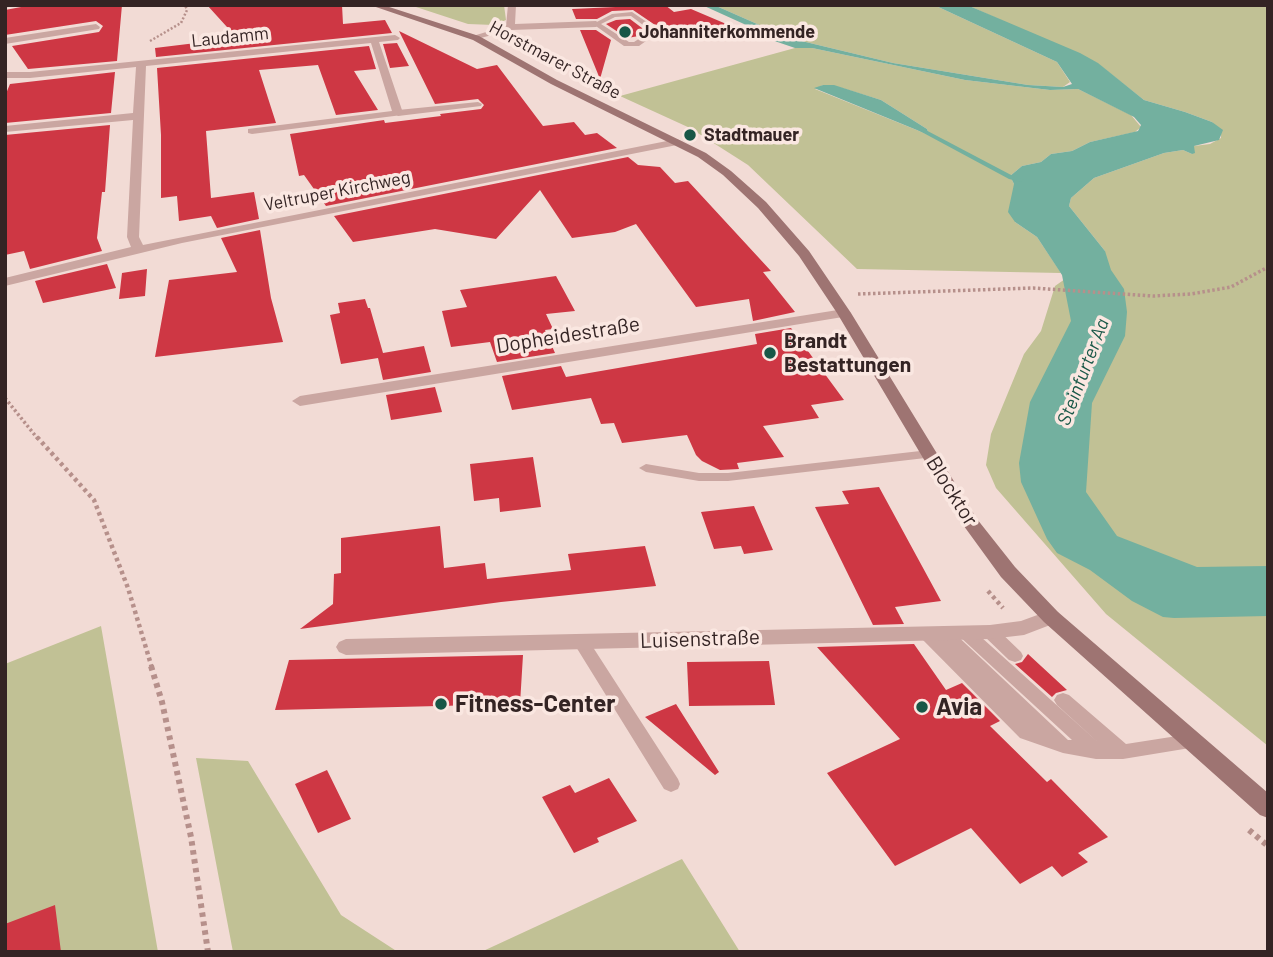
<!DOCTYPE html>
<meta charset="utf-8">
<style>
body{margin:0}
#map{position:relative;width:1273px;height:957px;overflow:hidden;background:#f2dbd5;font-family:Barlow,sans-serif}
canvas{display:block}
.frame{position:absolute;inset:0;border:7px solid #342424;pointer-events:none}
</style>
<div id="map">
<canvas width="1273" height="957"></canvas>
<div class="frame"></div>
</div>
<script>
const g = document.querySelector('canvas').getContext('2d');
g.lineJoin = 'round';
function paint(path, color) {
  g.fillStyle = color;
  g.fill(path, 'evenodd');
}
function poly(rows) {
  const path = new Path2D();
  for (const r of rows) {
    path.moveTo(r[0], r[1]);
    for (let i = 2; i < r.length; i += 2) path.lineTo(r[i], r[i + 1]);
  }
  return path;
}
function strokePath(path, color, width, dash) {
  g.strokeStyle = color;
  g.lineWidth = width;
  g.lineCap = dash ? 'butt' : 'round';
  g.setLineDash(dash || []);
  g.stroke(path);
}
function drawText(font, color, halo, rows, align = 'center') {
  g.font = font + ' Barlow,sans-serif';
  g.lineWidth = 7;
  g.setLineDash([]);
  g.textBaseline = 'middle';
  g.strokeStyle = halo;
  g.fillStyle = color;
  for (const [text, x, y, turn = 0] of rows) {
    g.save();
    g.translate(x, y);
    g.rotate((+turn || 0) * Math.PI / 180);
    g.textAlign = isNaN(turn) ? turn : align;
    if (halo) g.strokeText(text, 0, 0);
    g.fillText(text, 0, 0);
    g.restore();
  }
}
paint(poly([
 [432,5,504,5,506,20,494,25,468,24,416,7],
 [714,5,934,5,1057,62,1070,82,1063,87,1028,85,893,63,789,38],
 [967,5,1268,5,1268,746,1106,614,996,488,986,465,991,434,1024,354,1041,331,1055,286,1105,251,1069,206,1071,198,1094,178,1164,153,1183,150,1192,154,1194,146,1210,144,1221,138,1221,134,1212,122,1185,112,1144,100,1097,63],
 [795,48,812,48,965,80,1050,90,1078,89,1131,115,1141,127,1135,132,1090,142,1072,151,1051,154,1041,162,1022,166,1010,176,1014,184,1015,222,1037,237,1061,273,857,269,748,165,690,128,620,96],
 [823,85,842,88,881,100,927,129,929,135,815,89],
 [101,626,158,952,5,952,5,664],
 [196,758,248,761,341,915,398,952,233,952],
 [682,859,740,952,481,952]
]), '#c1c195');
paint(poly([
 [702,5,714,5,789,38,893,63,1028,85,1063,87,1072,84,1057,62,934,5,967,5,1080,53,1098,63,1144,100,1185,112,1212,122,1223,130,1219,140,1194,146,1195,153,1192,154,1183,150,1164,153,1094,178,1071,198,1069,206,1105,251,1111,270,1124,289,1127,312,1125,336,1092,403,1086,492,1117,536,1197,567,1268,566,1268,616,1174,618,1163,617,1132,601,1090,570,1057,553,1047,539,1021,482,1019,463,1030,402,1071,321,1062,275,1037,237,1015,222,1008,212,1014,184,1010,176,1022,166,1041,162,1051,154,1072,151,1090,142,1138,131,1141,125,1134,117,1078,89,1050,90,965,80,812,48,795,48,754,34,755,29],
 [823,85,834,85,881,100,927,129,929,135,814,88]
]), '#73b09f');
paint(poly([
 [920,127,1013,176,1025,180,1022,182,1009,179,918,130,918,128,920,127]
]), '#73b09f');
paint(poly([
 [32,5,122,5,117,61,28,69,12,46,99,32,103,26,96,21,5,35,5,10],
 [207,5,342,5,343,24,385,20,392,33,156,57,155,48,237,38],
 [659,5,665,5,674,12,691,9,731,26,716,30,720,31,667,41,658,36,661,29,633,10,612,11,597,19,576,19,572,9],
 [630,19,646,31,639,36,627,38,606,24,616,20],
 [580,30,596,30,611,40,600,79],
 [399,31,477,69,497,65,543,126,574,122,585,135,597,133,617,148,326,206,304,175,299,176,290,134,384,120,385,123,441,116,440,114,481,109,484,105,478,99,435,104],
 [397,43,409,66,390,68,383,44],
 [369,46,376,69,354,71,378,110,336,115,318,65,259,70,276,123,206,131,211,198,254,192,259,219,217,228,211,216,179,221,177,196,161,198,161,135,157,68],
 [115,72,111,113,5,123,5,96,10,84],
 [110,125,105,192,102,192,97,238,102,251,30,269,24,251,5,255,5,135],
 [628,157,638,165,660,167,675,183,688,181,771,271,763,272,795,312,753,321,749,299,696,307,636,224,615,232,572,238,540,190,496,239,435,229,353,242,334,216],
 [260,230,271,298,283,342,155,357,169,280,237,272,221,238],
 [107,264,116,288,43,303,35,281],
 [147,269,145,296,119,299,122,273],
 [556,276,575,311,546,314,553,329,545,330,555,353,497,362,490,342,451,347,442,311,467,307,460,290],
 [365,299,368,308,370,308,383,353,424,346,431,372,383,380,378,358,341,364,330,315,340,313,338,303],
 [791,328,844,400,811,405,819,418,763,426,784,457,737,463,739,469,720,470,702,461,696,455,687,435,622,443,614,423,601,424,591,398,512,410,502,376,561,366,566,377,757,344,755,334],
 [435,387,442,412,391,420,386,395],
 [533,457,541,507,500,512,499,498,474,501,470,464],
 [879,487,941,601,895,607,904,624,873,625,815,507,849,504,842,491],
 [754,506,773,550,744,554,741,546,714,549,701,512],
 [440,526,444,568,485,563,487,579,571,570,568,554,645,546,656,586,501,602,300,629,333,604,334,574,341,573,341,538],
 [914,644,946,690,962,683,1000,721,990,726,1047,782,1051,779,1108,837,1078,853,1088,862,1062,877,1052,866,1020,884,971,828,895,866,827,773,900,739,817,647],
 [1028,654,1067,690,1056,693,1052,697,1015,664,1022,662],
 [523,655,520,704,275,710,289,660],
 [769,661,775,705,689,706,687,662],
 [676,704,719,772,715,775,645,717],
 [327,770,351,819,318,833,295,784],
 [609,778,637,821,597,838,599,842,574,853,542,797,570,785,575,793],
 [55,905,61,952,5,952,5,924]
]), '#ce3744');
strokePath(poly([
 [150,41,181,23,187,10,185,5]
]), '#b6908b', 2.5, [2, 2]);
strokePath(poly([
 [858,294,1033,288,1153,296,1191,294,1231,287,1268,267],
 [5,398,38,439]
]), '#b6908b', 3.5, [2.5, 2.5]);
strokePath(poly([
 [37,437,94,500,128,588,152,668],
 [988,591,1003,608]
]), '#b6908b', 4.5, [3.5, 3.5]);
strokePath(poly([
 [151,666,162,702,191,837,208,952],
 [1249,830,1268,846]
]), '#b6908b', 6, [4.5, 4.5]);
paint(poly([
 [632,12,660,31,639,46,624,46,593,24,612,14,632,12],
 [631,16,651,31,634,42,629,42,601,24,615,17,631,16],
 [478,102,482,104,481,106,398,116,394,113,398,110,478,102],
 [929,450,934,451,936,454,934,457,728,481,699,481,646,472,639,468,646,464,699,473,728,473,929,450],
 [965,626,971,628,1101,745,1057,705,1054,700,1057,695,1063,693,1069,695,1126,744,1190,734,1196,736,1199,741,1196,746,1190,748,1123,759,1096,759,1063,753,1020,738,920,637,918,633,920,629,926,627,936,633,938,629,944,627,950,629,1068,740,1072,740,959,636,957,632,959,628,965,626],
 [990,626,996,628,1021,652,1023,656,1021,660,1015,662,1009,660,984,636,982,632,984,628,990,626],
 [581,636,587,638,678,779,680,784,678,789,671,792,664,789,573,642,575,638,581,636]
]), '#caa6a1');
paint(poly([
 [5,5,16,5,5,8,5,5],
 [508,5,516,5,515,24,596,21,600,24,596,27,511,30,473,40,473,36,506,26,508,5],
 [96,24,100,27,99,29,5,44,5,38,96,24],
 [395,35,400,38,398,40,379,42,403,113,402,115,252,134,248,133,248,129,392,111,371,43,146,66,139,237,143,245,677,139,683,142,677,145,182,243,5,286,5,278,131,247,127,237,133,120,5,132,5,126,133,113,136,67,30,78,5,78,5,72,30,72,395,35],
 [844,309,851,313,849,316,300,406,292,401,300,396,844,309],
 [1051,610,1058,612,1061,617,1058,622,1024,635,990,639,346,655,339,652,336,647,339,642,346,639,990,625,1021,621,1051,610]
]), '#caa6a1');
paint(poly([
 [370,5,383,5,479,36,557,80,706,153,731,171,766,202,809,251,851,313,977,519,1015,567,1058,612,1268,793,1268,818,1260,815,1044,622,1001,577,961,522,837,313,799,256,758,208,723,175,698,157,551,84,473,40,370,5]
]), '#9e7472');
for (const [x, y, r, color] of [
 [625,32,7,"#185747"],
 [690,135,7,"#185747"],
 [770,353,7,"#185747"],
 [441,704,7,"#185747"],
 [922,707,7,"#185747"]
]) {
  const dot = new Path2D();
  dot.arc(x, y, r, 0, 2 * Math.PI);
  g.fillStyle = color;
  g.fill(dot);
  strokePath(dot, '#fae7e1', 2.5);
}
drawText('bold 18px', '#342424', '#fae7e1', [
 ["Johanniterkommende",639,32],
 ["Stadtmauer",704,135]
], 'left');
drawText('18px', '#342424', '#fae7e1', [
 ["Laudamm",230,37,-6],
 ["Horstmarer Straße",555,60,28],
 ["Veltruper Kirchweg",337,191,-11]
]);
drawText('italic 19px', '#185747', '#fae7e1', [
 ["Steinfurter Aa",1083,372,-69]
]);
drawText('21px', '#342424', '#fae7e1', [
 ["Dopheidestraße",568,335,-9],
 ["Blocktor",952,491,58],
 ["Luisenstraße",700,639,-2]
]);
drawText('bold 21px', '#342424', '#fae7e1', [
 ["Brandt",784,341],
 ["Bestattungen",784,365]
], 'left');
drawText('bold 24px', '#342424', '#fae7e1', [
 ["Fitness-Center",455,704],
 ["Avia",936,707]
], 'left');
</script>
